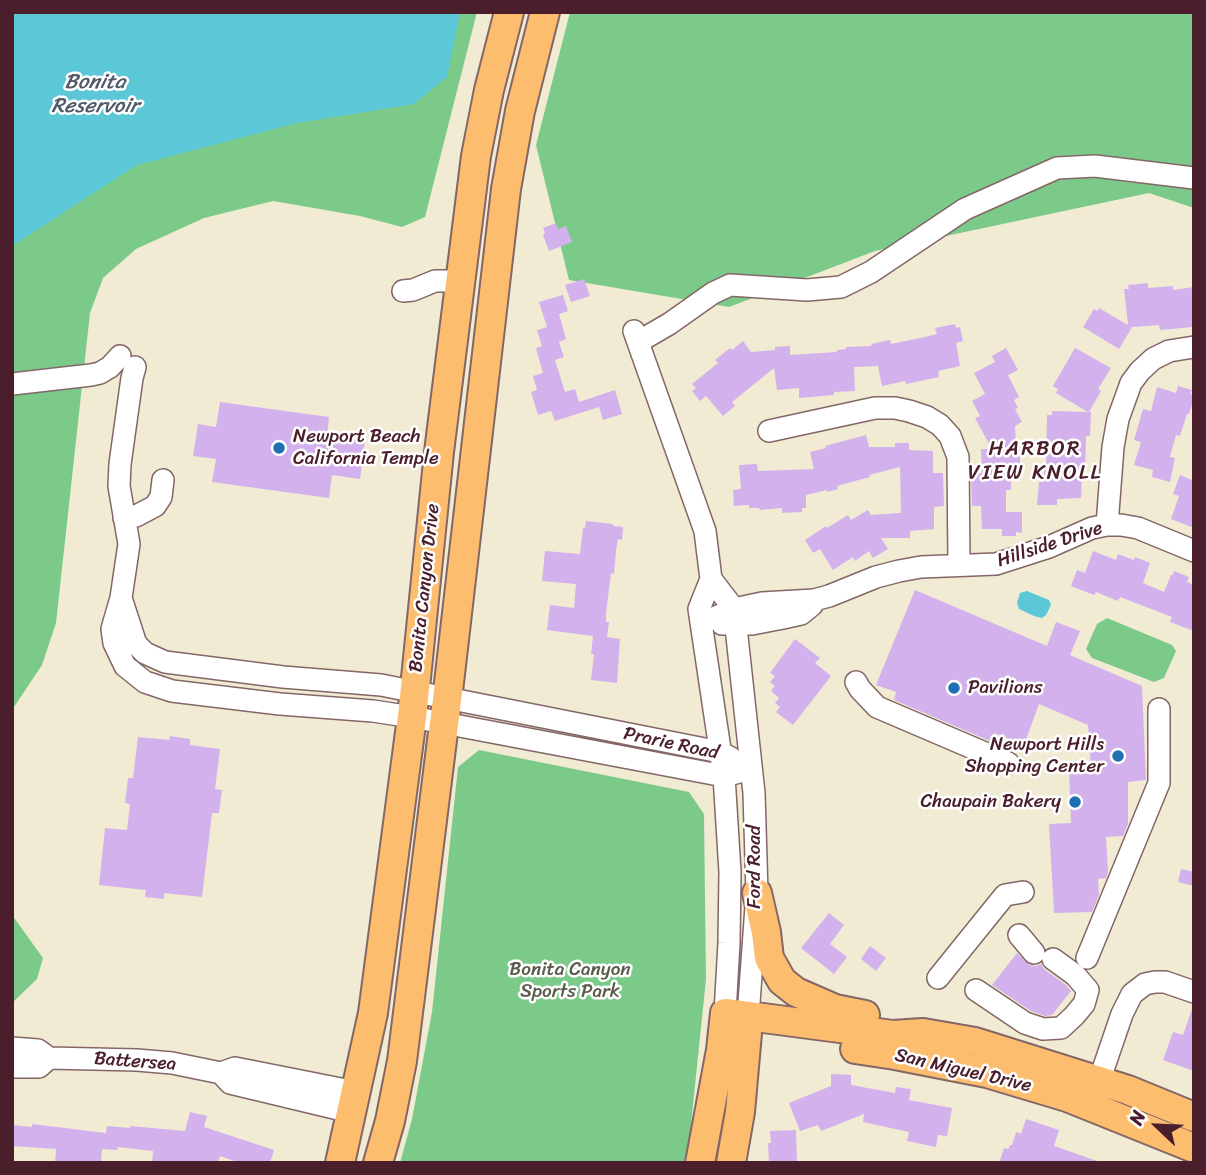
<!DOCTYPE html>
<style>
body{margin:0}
#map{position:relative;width:1206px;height:1175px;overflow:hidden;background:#f1ebd4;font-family:Sriracha,sans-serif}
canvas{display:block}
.frame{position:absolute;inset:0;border:14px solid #4a1f2b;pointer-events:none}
.north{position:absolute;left:1122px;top:1091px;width:70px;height:70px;-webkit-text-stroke:5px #fff;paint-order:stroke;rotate:293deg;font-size:19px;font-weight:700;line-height:28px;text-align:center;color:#4a1f2b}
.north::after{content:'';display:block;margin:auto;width:24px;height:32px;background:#4a1f2b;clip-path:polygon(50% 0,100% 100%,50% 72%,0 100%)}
</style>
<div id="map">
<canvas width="1206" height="1175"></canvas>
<div class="frame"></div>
<div class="north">N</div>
</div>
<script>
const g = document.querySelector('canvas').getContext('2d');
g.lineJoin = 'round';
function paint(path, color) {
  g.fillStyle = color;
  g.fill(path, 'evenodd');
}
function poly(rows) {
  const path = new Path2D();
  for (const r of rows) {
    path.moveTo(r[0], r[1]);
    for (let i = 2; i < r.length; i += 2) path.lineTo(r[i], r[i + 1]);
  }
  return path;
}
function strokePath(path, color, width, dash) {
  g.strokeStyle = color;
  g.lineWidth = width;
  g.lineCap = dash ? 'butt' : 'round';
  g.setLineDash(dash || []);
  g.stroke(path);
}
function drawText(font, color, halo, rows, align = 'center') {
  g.font = font + ' Sriracha,sans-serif';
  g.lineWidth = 5;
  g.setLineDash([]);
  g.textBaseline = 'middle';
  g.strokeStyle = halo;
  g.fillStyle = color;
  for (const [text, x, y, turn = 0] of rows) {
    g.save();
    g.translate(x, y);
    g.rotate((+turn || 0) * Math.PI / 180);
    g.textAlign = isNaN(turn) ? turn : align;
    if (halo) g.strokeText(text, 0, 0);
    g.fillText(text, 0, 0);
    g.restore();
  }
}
paint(poly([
 [12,12,477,12,425,217,402,227,360,216,273,201,204,218,136,249,103,278,90,313,56,623,42,665,12,710],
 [570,12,1194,12,1194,208,1149,193,875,251,729,307,569,280,536,145],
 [1107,618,1172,645,1176,651,1164,678,1154,682,1092,658,1086,649,1097,624],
 [479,750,689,792,704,814,706,979,687,1163,400,1163,412,1119,432,1012,458,767],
 [12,915,43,958,37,979,12,1003]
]), '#7cca8a');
paint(poly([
 [12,12,460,12,447,77,414,104,297,123,137,165,12,246],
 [1027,591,1049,600,1051,605,1046,615,1042,618,1034,616,1019,609,1017,603,1020,593]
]), '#5cc7d7');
paint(poly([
 [556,223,558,229,566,226,572,242,549,251,543,235,545,233,543,228],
 [584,279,590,296,571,302,565,285],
 [1148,283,1148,288,1173,286,1173,290,1194,287,1194,307,1192,307,1193,327,1160,330,1159,325,1132,327,1119,349,1083,327,1094,309,1097,311,1099,308,1128,325,1124,289,1129,289,1128,285],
 [563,295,568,311,559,314,566,339,559,342,564,357,555,360,565,392,575,389,579,402,615,390,622,414,603,420,599,407,555,421,551,411,538,415,531,392,537,390,533,376,543,373,536,348,542,346,537,330,547,327,539,302],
 [955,324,956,328,960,327,963,341,956,343,960,366,938,371,939,377,906,384,905,381,882,386,878,366,854,367,855,391,834,392,834,395,799,398,799,388,777,390,774,368,732,402,735,406,723,416,706,396,700,401,692,391,696,388,692,384,718,363,715,360,730,348,732,350,743,341,751,352,775,350,775,347,790,346,790,355,837,352,837,350,846,349,846,347,872,346,871,344,890,340,891,344,925,337,937,334,935,328],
 [1006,348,1018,370,1008,375,1019,397,1014,400,1018,408,1015,409,1022,422,1015,426,1016,446,1020,446,1020,466,1011,466,1011,490,1006,490,1006,512,1022,512,1022,533,1016,532,1016,536,1002,536,1002,529,982,529,981,506,972,506,971,473,982,473,981,449,992,449,975,418,980,416,972,401,985,394,974,373,995,362,992,356],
 [1075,348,1111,368,1098,389,1101,391,1089,412,1091,412,1090,436,1086,436,1085,475,1082,475,1081,498,1057,499,1057,505,1037,505,1039,482,1044,482,1044,467,1046,467,1047,415,1052,415,1052,411,1088,412,1056,393,1058,389,1053,386],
 [1178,386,1192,390,1190,394,1194,395,1194,398,1189,414,1187,414,1180,436,1176,435,1170,457,1175,458,1170,482,1152,477,1153,470,1134,465,1141,442,1134,440,1143,409,1151,411,1157,387,1176,393],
 [220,402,329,417,327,436,365,441,360,479,332,475,329,498,212,482,216,459,193,456,198,424,216,427],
 [866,435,869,447,895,447,895,443,909,443,909,450,933,451,933,473,943,473,944,506,934,507,934,529,910,531,910,538,881,538,888,549,873,558,869,551,855,561,853,557,833,570,820,549,813,553,805,540,826,526,827,528,848,515,851,520,868,510,871,515,901,513,900,467,869,475,870,477,837,486,838,489,827,492,827,490,806,495,806,508,802,508,802,512,782,513,782,508,760,510,759,508,749,508,749,505,734,506,733,490,741,489,739,465,757,464,758,471,814,469,810,452,826,448,825,446],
 [1180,475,1194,481,1194,528,1171,519,1179,496,1173,494],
 [586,521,613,524,613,526,623,527,622,540,618,539,616,550,614,574,611,573,606,613,606,622,609,622,607,637,620,639,617,683,591,680,594,654,591,654,593,636,547,630,550,605,574,608,576,584,542,581,545,551,580,554,583,528,585,528],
 [1093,551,1116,560,1118,554,1134,560,1135,557,1150,563,1143,583,1164,592,1171,575,1173,575,1174,571,1189,577,1187,582,1194,585,1194,631,1170,622,1172,617,1120,597,1118,601,1096,592,1094,595,1071,586,1077,570,1085,573],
 [915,590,1047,646,1056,622,1080,631,1070,655,1142,686,1146,780,1128,782,1128,824,1123,836,1106,837,1108,872,1106,878,1098,879,1099,895,1092,912,1054,913,1049,824,1071,823,1069,769,1091,768,1088,725,1039,704,1024,745,994,733,990,741,894,700,896,692,876,685],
 [795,639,820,658,815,663,831,676,793,725,776,712,780,707,775,703,779,698,771,691,775,686,770,682,775,676,770,673],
 [170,736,190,739,190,745,220,749,215,789,222,790,219,813,212,813,202,897,164,893,164,899,145,897,146,890,99,885,105,828,127,830,130,804,125,803,128,778,133,778,138,737,169,740],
 [1181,869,1194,872,1194,886,1178,882],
 [829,913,844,925,830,944,847,957,834,974,801,948],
 [870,946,886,958,876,971,861,959],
 [1017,953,1029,965,1036,966,1041,964,1045,970,1066,985,1071,991,1052,1015,1045,1016,1031,1011,992,985],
 [1192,1009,1194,1009,1194,1071,1163,1060,1173,1032,1183,1035],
 [831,1074,851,1075,851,1085,895,1093,896,1087,911,1089,909,1100,952,1108,947,1136,938,1135,936,1147,907,1141,909,1132,863,1122,864,1114,821,1131,818,1125,800,1131,789,1103,831,1086],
 [190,1112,207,1116,204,1127,274,1150,270,1163,240,1163,220,1156,218,1163,152,1163,153,1151,118,1147,117,1150,102,1149,101,1163,55,1163,56,1149,12,1146,12,1125,32,1127,32,1124,106,1133,107,1126,130,1128,130,1126,185,1131],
 [1026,1119,1059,1130,1054,1146,1097,1161,1096,1163,999,1163,1004,1148,1008,1149,1010,1145,1012,1145,1016,1132,1021,1134],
 [796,1130,797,1163,769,1163,768,1143,771,1143,770,1131]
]), '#d2b1ec');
const minor = poly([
 [403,291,413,290,435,281,460,281],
 [634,331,705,531,711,579,699,609,724,776,730,872,729,943,725,1013],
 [638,342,669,324,713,293,730,285,807,290,841,287,871,272,965,209,1057,168,1095,166,1194,178],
 [135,367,132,378,120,464,119,486,129,544,121,598,112,629,114,643,125,666,145,682,172,691,280,704,373,711,412,717,724,776,751,769],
 [12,384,91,375,100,373,110,367,120,356],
 [769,431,875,408,895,408,909,411,927,417,940,425,950,436,958,457,959,565],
 [124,518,136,516,155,506,161,497,163,480],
 [1107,525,1113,447,1118,419,1131,383,1140,371,1153,359,1169,351,1194,347],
 [711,579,734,609,754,793,757,893,747,1030],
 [121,598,136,644,145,653,165,662,283,677,381,685,720,752,731,758],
 [702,623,734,609,762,603,814,600,829,596,876,577,899,571,921,567,996,564,1049,547,1092,528,1107,525,1121,525,1138,528,1194,551],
 [722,624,752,624,783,618,801,614,812,605],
 [856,682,860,689,877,707,1008,763],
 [1019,935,1034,953],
 [1087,958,1159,783,1159,709],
 [938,978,1005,895,1023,892],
 [976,990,1025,1023,1043,1029,1061,1028,1074,1016,1084,1004,1088,990,1075,975,1053,959],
 [12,1048,38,1050,49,1058,137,1060,172,1063,221,1073,235,1068,356,1092],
 [12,1067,39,1067,49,1058],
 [221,1073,230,1083,351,1112],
 [1095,1093,1122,1014,1132,994,1145,984,1155,982,1165,982,1194,992]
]);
const major = poly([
 [757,893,766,932,769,958,782,981,796,992,835,1009,865,1015],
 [855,1049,895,1055,987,1073,1067,1097,1194,1148],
 [340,1163,373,1013,412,717,439,452,476,156,489,90,509,12],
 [378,1163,390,1121,402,1061,447,700,506,189,520,111,545,12],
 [700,1163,721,1050,725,1013,893,1035,923,1033,975,1042,1128,1090,1194,1117],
 [731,1163,740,1112,747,1033]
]);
strokePath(minor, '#846666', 24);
strokePath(major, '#846666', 32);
strokePath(minor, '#fff', 21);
strokePath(major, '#fcbd6f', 28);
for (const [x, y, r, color] of [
 [279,448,7,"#1f6fb2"],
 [954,688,7,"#1f6fb2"],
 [1118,756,7,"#1f6fb2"],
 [1075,802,7,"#1f6fb2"]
]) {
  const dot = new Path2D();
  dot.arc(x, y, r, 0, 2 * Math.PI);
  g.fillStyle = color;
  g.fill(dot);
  strokePath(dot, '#fff', 2.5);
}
drawText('19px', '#4a1f2b', '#fff', [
 ["Newport Beach",293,437],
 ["California Temple",293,459],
 ["Pavilions",968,688],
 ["Newport Hills",1104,745,"right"],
 ["Shopping Center",1104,767,"right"],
 ["Chaupain Bakery",1061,802,"right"]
], 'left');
drawText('19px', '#4a1f2b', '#fff', [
 ["Hillside Drive",1050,545,-18],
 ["Bonita Canyon Drive",425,588,-84],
 ["Prarie Road",671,744,12],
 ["Ford Road",755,867,-90],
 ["Battersea",135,1062,4],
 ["San Miguel Drive",963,1071,13]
]);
drawText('19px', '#5c5b4c', '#fff', [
 ["Bonita Canyon",570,970],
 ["Sports Park",570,992]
]);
drawText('italic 21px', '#505a67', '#fff', [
 ["Bonita",95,83],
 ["Reservoir",95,107]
]);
g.letterSpacing = '2px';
drawText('21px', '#4a1f2b', '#fff', [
 ["HARBOR",1035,450],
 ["VIEW KNOLL",1035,474]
]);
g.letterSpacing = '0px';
</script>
